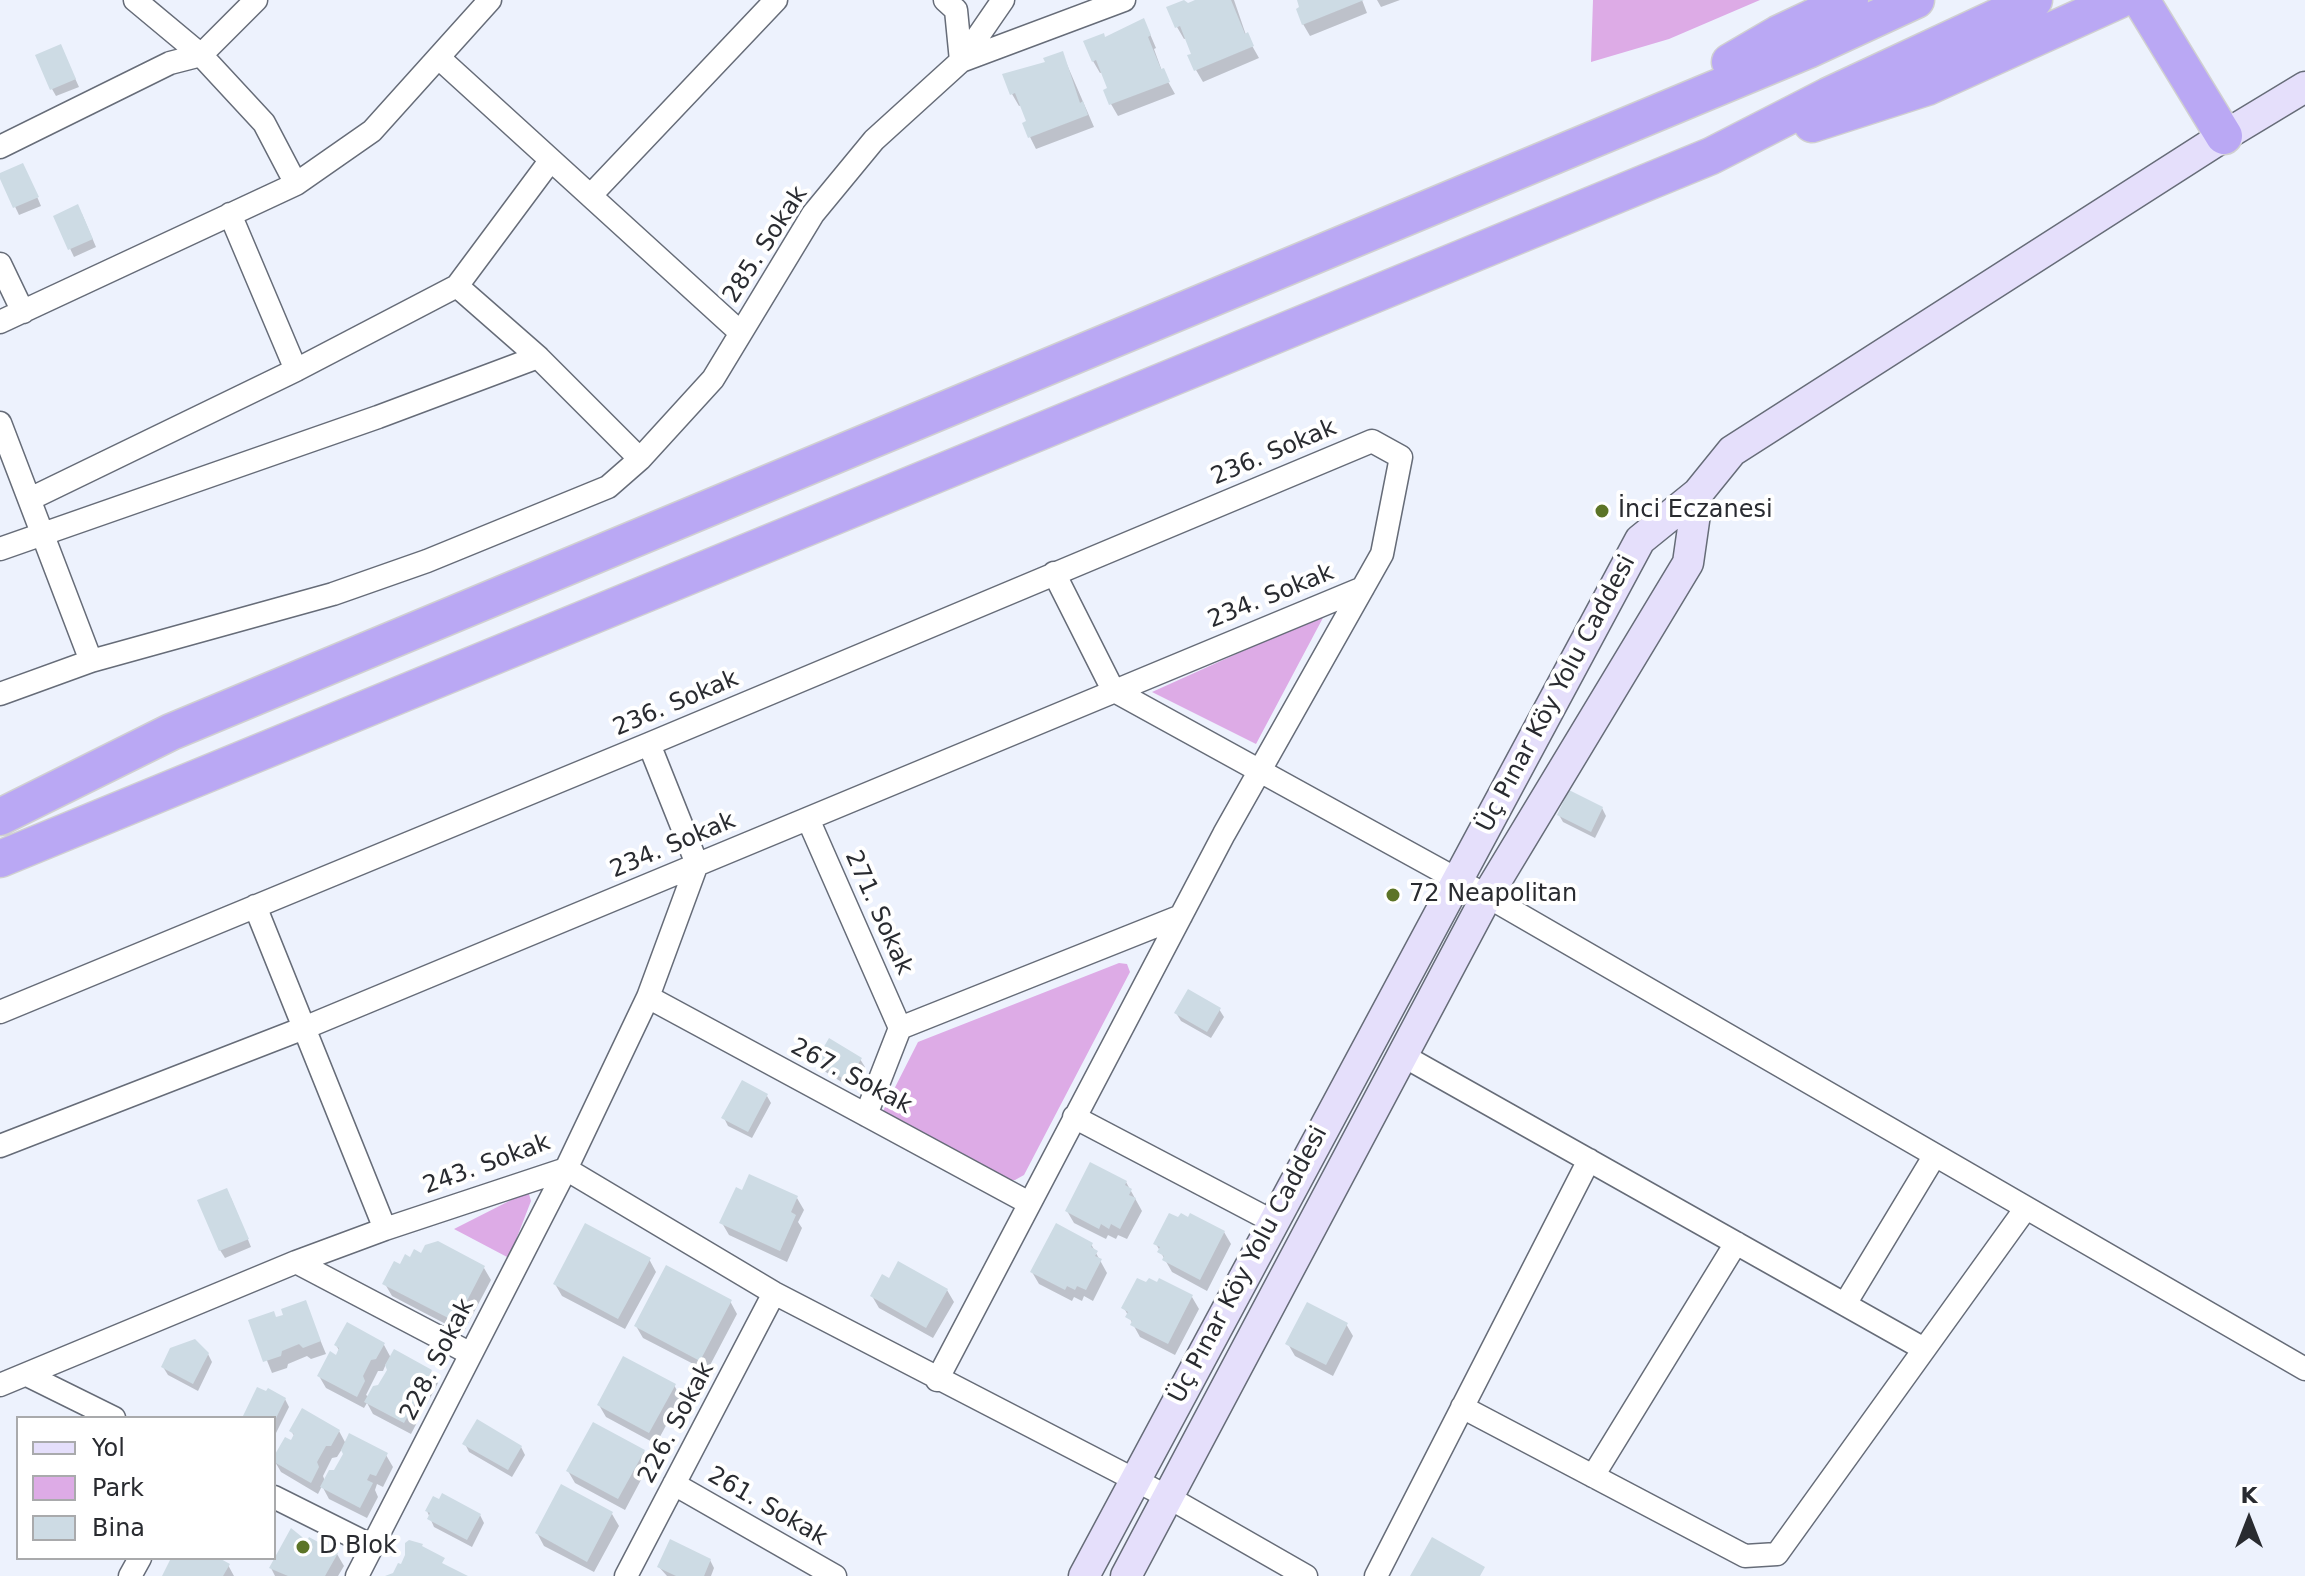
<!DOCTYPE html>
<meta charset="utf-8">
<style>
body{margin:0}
#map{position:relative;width:2305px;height:1576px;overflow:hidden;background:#edf2fd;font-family:"DejaVu Sans",sans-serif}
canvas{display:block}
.legend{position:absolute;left:16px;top:1416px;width:260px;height:144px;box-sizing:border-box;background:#fff;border:2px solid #a9aaac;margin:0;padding:10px 14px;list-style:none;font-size:24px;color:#292b30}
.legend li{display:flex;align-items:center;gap:16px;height:40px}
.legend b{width:40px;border:2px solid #a9aaac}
.north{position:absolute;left:2209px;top:1480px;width:80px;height:80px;-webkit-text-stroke:6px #fff;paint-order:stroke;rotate:0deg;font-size:22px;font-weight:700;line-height:32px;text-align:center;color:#292b30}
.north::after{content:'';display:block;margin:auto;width:28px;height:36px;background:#292b30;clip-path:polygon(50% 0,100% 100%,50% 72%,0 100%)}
</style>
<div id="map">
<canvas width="2305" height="1576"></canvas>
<ul class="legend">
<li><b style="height:10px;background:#e5dffb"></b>Yol</li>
<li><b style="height:22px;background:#ddabe6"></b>Park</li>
<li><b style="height:22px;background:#cddbe4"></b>Bina</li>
</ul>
<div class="north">K</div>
</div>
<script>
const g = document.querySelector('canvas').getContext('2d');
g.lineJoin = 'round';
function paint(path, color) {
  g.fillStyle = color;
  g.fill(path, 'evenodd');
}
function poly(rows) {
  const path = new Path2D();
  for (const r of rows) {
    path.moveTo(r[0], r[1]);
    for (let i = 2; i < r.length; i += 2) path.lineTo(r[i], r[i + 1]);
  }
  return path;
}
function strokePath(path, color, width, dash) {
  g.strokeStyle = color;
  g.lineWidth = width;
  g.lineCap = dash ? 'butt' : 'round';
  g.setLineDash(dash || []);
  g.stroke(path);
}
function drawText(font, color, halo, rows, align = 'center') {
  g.font = font + ' "DejaVu Sans",sans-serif';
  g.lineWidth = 8;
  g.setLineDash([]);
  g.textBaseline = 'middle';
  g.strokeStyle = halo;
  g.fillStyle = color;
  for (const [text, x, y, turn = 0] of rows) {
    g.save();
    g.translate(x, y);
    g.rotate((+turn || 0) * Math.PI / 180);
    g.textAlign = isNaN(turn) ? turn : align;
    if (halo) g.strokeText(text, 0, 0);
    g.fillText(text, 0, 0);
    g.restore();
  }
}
paint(poly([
 [1593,0,1760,0,1669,39,1591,62],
 [1325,614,1256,744,1152,692],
 [1119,963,1127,964,1130,972,1024,1175,1015,1180,1007,1180,883,1111,918,1042],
 [523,1194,529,1194,531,1201,509,1258,454,1229]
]), '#ddabe6');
paint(poly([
 [1200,0,1234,0,1246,35,1259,58,1203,82,1196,70,1194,55,1187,38,1184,39,1177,27,1188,5],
 [1299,0,1362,0,1367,13,1310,36,1303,24],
 [1377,0,1400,0,1381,7],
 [1144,20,1156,48,1154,49,1162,71,1175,94,1118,116,1111,104,1109,89,1103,72,1100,73,1093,61,1105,39],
 [1062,53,1094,127,1036,149,1030,137,1028,122,1022,105,1019,106,1012,94],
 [64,54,79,87,56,96,52,89],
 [27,173,41,206,19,215,0,175],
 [82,214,96,247,74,257,55,217],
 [1602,808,1606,816,1595,838,1563,822,1559,815],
 [1219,1009,1224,1017,1211,1038,1181,1021,1176,1013],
 [860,1059,865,1067,851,1088,821,1069,817,1062],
 [767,1096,771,1103,752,1138,728,1126,724,1118],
 [1126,1182,1142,1211,1127,1239,1118,1235,1116,1239,1108,1235,1106,1239,1074,1223,1067,1211],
 [231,1198,251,1247,225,1258,220,1250],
 [797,1198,804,1210,798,1222,802,1228,787,1262,729,1235,722,1223],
 [1224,1232,1231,1244,1207,1291,1172,1272,1156,1244],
 [1091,1244,1107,1273,1093,1301,1084,1296,1082,1301,1074,1297,1072,1301,1039,1284,1032,1272],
 [649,1259,656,1272,625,1329,562,1296,555,1284],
 [484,1268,491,1280,463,1333,392,1296,385,1284],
 [890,1280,947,1290,954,1302,933,1338,879,1308,872,1296],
 [1192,1297,1199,1309,1175,1355,1140,1337,1124,1308],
 [730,1301,737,1314,707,1371,643,1338,636,1326],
 [305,1303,326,1354,311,1359,307,1356,288,1364,287,1368,272,1373,251,1321,277,1319],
 [1346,1324,1353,1336,1333,1376,1295,1356,1288,1344],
 [336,1345,384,1345,391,1358,431,1371,438,1383,427,1404,421,1400,418,1406,422,1413,411,1434,373,1414,367,1403,364,1408,326,1388,319,1376,337,1357,340,1352],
 [386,1364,390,1370,379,1387,369,1397,366,1395,378,1371,383,1371],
 [208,1354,212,1362,198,1391,168,1375,163,1367],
 [674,1385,681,1398,656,1444,606,1417,599,1405],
 [285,1399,289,1407,274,1437,274,1418,244,1418],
 [291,1431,339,1431,346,1444,386,1455,393,1467,383,1487,377,1484,375,1490,378,1497,367,1518,329,1499,322,1486,318,1494,281,1472,274,1460,291,1443,295,1437],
 [342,1449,345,1454,335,1472,325,1481,323,1476,332,1458,337,1457],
 [465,1444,521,1447,525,1455,512,1477,469,1452],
 [644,1451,650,1463,625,1510,575,1483,568,1471],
 [427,1511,480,1515,484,1523,472,1547,434,1527],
 [612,1514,619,1526,594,1572,544,1546,537,1533],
 [308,1544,337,1554,344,1566,338,1576,275,1576,271,1568],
 [174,1558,211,1558,228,1565,234,1576,164,1576],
 [710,1560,714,1568,711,1576,667,1576,659,1567]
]), '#0003');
paint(poly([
 [1184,0,1188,3,1195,0,1231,0,1245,34,1248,32,1254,46,1194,71,1187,55,1191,54,1180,26,1175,28,1166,7],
 [1297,0,1364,0,1302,25,1296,9,1299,7],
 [1144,18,1151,35,1148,37,1161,69,1164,68,1170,82,1109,105,1103,90,1107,88,1096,60,1092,62,1083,41,1104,33,1105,37],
 [61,44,76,79,50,90,35,55],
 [1063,51,1080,103,1083,101,1088,115,1028,138,1022,123,1026,121,1015,93,1010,95,1002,74,1045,62,1043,58],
 [23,163,39,197,13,208,0,179,0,173],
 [78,204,93,239,68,250,53,216],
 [1569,790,1603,807,1591,832,1557,815],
 [1188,989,1221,1008,1207,1032,1174,1013],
 [829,1038,862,1058,847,1081,815,1062],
 [742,1080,768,1094,748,1132,721,1118],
 [1090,1162,1127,1181,1125,1185,1132,1189,1129,1195,1136,1198,1120,1229,1111,1224,1109,1229,1101,1224,1099,1229,1065,1211],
 [749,1174,798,1196,791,1212,796,1215,780,1251,719,1223,736,1187,742,1190],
 [227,1188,249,1239,219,1251,197,1200],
 [1169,1213,1178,1217,1181,1213,1188,1217,1190,1213,1225,1231,1200,1280,1162,1260,1164,1256,1157,1252,1160,1247,1153,1244],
 [585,1223,651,1258,618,1319,553,1284],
 [1056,1223,1093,1243,1091,1247,1098,1251,1095,1256,1102,1259,1086,1290,1077,1286,1075,1290,1067,1286,1065,1290,1030,1272],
 [438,1241,485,1266,456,1322,382,1284,394,1261,400,1264,405,1254,410,1257,414,1249,421,1253,425,1245],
 [898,1261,948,1289,926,1328,870,1296,882,1274,889,1278],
 [666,1265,732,1300,700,1361,634,1326],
 [1137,1278,1146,1282,1149,1278,1157,1282,1159,1278,1193,1295,1168,1344,1130,1325,1132,1321,1125,1317,1128,1312,1121,1308],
 [306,1300,321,1341,303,1348,299,1344,282,1351,281,1356,263,1362,248,1320,274,1311,276,1317,283,1315,281,1309],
 [1307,1302,1348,1323,1326,1365,1285,1344],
 [347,1322,385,1343,376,1359,371,1360,363,1376,365,1381,357,1397,317,1376,330,1351,336,1355,339,1348,334,1345],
 [195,1339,209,1353,193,1384,161,1367,170,1348],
 [394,1349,432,1370,420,1393,414,1390,411,1396,417,1399,404,1423,364,1402,373,1386,378,1385,387,1370,385,1365],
 [623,1356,676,1384,649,1433,597,1405],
 [257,1387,266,1391,268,1388,286,1398,276,1418,242,1418],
 [302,1408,340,1430,331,1446,326,1446,317,1462,319,1467,311,1483,274,1462,274,1456,285,1437,291,1440,294,1434,289,1431],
 [477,1419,522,1446,508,1470,462,1444],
 [593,1422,645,1450,618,1499,566,1471],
 [349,1433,388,1453,376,1476,370,1474,367,1480,373,1483,360,1508,320,1487,329,1470,334,1470,343,1454,341,1450],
 [561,1484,613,1512,587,1562,535,1533],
 [442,1493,481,1514,467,1540,427,1519,430,1513,425,1511,433,1496,439,1499],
 [291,1528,307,1541,309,1537,338,1553,325,1576,288,1576,269,1568],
 [1432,1537,1485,1567,1480,1576,1410,1576],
 [670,1539,711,1559,704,1576,676,1576,657,1567],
 [409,1540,423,1544,422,1546,445,1558,442,1563,468,1576,385,1576,393,1573,398,1563,401,1564,405,1555,405,1543],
 [171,1558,219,1558,230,1564,223,1576,162,1576]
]), '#cddbe4');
const minor = poly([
 [135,0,201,55,264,123,296,184],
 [945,0,956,10,961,61,1124,0],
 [439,58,741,333],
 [0,147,170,63,201,55,256,0],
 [591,195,776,0],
 [230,214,296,370],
 [0,264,23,312],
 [457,286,538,357,640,459],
 [0,322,296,184,372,131,490,0],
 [0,423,91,661],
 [30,499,296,370,457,286,550,161],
 [0,549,378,417,538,357],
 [1054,573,1113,690,1487,896,2305,1369],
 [0,694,91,661,333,594,427,561,608,487,640,459,713,379,813,214,874,140,961,61,1003,0],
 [808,819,900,1028],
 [255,906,385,1229],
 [648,997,1029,1203],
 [0,1012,649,744,1372,441,1401,457,1382,554,1224,834,937,1380],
 [1402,1055,1924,1349],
 [866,1115,900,1028,1181,916],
 [1074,1117,1272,1221],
 [0,1146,304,1028,1363,588],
 [566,1169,774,1293,1168,1497,1306,1576],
 [296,1262,471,1354],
 [1845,1304,1935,1155],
 [27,1375,114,1418],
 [0,1385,296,1262,385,1229,566,1169],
 [1462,1407,1745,1556,1777,1554,2026,1208],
 [1593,1476,1736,1243],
 [674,1484,835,1576],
 [274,1497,372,1546],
 [130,1576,140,1558],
 [357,1576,566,1169,648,997,697,864,649,744],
 [626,1576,774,1293],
 [1376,1576,1589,1160]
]);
const secondary = poly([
 [1084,1576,1640,540,1698,493,1732,451,2224,136,2305,87],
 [1126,1576,1487,896,1688,563,1698,493]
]);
const trunk = poly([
 [2141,0,2224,136],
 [1730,62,1778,34,1850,0],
 [1812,124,1927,87,2119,0],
 [0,817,171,732,1808,50,1916,0],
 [0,859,1711,156,1828,96,2034,0]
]);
strokePath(minor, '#666c78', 25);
strokePath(secondary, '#666c78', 33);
strokePath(trunk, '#d0d0d1', 39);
strokePath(minor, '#fff', 22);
strokePath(secondary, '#e5dffb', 30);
strokePath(trunk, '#baa8f4', 36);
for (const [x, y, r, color] of [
 [1602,511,8,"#5c7427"],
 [1393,895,8,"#5c7427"],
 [303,1547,8,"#5c7427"]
]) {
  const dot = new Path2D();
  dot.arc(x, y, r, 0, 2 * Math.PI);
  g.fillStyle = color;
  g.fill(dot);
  strokePath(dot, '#fff', 3);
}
drawText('24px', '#292b30', '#fff', [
 ["285. Sokak",766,245,-57],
 ["236. Sokak",1274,453,-23],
 ["234. Sokak",1271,597,-22],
 ["Üç Pınar Köy Yolu Caddesi",1557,694,-62],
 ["236. Sokak",676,704,-23],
 ["234. Sokak",673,846,-23],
 ["271. Sokak",878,913,66],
 ["267. Sokak",851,1077,28],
 ["243. Sokak",487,1165,-20],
 ["Üç Pınar Köy Yolu Caddesi",1249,1265,-62],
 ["228. Sokak",438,1360,-63],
 ["226. Sokak",677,1423,-62],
 ["261. Sokak",767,1507,30]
]);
drawText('24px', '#292b30', '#fff', [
 ["İnci Eczanesi",1618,511],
 ["72 Neapolitan",1409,895],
 ["D Blok",319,1547]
], 'left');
</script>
